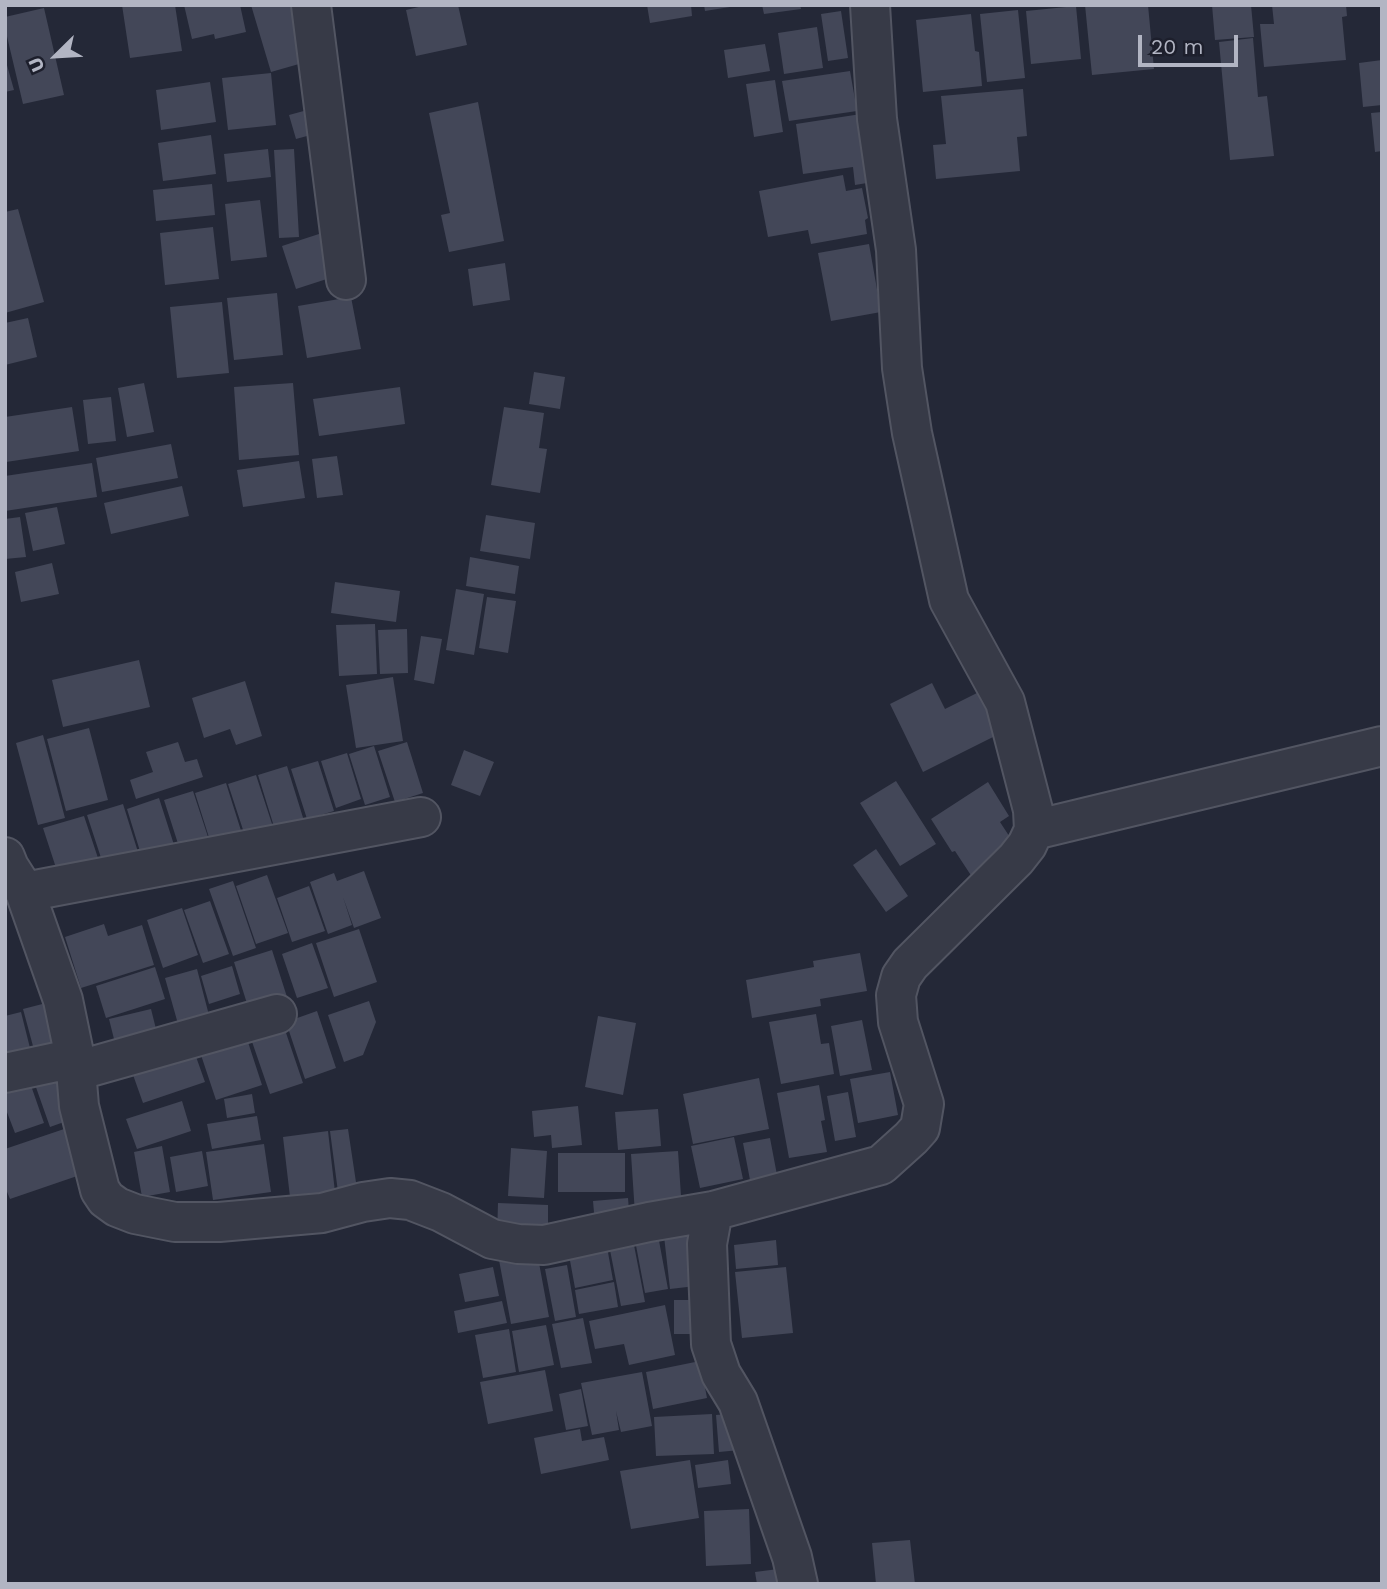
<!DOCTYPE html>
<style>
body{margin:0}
#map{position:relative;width:1387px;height:1589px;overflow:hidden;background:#242837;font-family:"Work Sans",sans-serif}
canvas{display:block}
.frame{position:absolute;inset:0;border:7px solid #b2b5c3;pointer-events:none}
.north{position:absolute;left:21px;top:21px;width:70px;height:70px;-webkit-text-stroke:5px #1d1f2c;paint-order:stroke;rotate:246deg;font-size:19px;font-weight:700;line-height:28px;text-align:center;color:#b2b5c3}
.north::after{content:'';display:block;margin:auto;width:24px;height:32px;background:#b2b5c3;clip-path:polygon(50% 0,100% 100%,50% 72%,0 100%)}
.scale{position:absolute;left:1138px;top:35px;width:100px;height:32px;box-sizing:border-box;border:4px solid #b2b5c3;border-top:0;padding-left:9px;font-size:21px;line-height:24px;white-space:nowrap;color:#b2b5c3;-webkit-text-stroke:5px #1d1f2c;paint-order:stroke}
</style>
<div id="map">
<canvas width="1387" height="1589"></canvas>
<div class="frame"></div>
<div class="north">U</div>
<div class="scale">20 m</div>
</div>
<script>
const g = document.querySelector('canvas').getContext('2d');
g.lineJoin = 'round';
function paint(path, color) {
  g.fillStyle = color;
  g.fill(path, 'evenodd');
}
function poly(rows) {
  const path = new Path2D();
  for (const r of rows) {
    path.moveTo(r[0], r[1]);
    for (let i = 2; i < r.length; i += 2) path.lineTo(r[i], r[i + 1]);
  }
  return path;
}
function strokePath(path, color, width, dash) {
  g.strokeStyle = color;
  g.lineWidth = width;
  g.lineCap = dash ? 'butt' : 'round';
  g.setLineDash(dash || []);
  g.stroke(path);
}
paint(poly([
 [122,5,175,5,182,51,130,58],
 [184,5,240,5,246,32,215,39,214,34,192,39],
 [251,5,297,5,313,60,271,72],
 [427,5,458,5,467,45,416,56,406,10],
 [647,5,691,5,692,16,650,23],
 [704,5,730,5,730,7,705,11],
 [762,5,800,5,801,9,764,14],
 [1085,5,1148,5,1154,69,1092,75],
 [1212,5,1251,5,1254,37,1215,40],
 [1272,5,1346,5,1347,16,1342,17,1346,60,1264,67,1260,24,1274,24],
 [1076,6,1081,59,1031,64,1026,11],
 [44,8,64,95,23,104,5,28,5,17],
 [1018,10,1025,78,987,82,980,14],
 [841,11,848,58,828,61,821,14],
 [971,14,975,51,979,52,982,86,923,92,916,20],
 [817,27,823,68,784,74,778,33],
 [1253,38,1258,97,1267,96,1274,156,1230,160,1219,42],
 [765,44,770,71,728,78,724,50],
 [5,58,14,90,5,92],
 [1382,60,1382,105,1363,107,1359,63],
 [850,71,857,111,789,121,782,81],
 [271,73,276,125,228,130,222,78],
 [775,80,783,132,754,137,746,84],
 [210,82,216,122,161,130,156,90],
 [1023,89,1027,136,1017,137,1020,171,936,179,933,145,946,144,941,96],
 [478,102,504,241,449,252,441,215,450,213,429,113],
 [311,109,318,133,296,139,289,115],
 [1382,112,1382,151,1375,152,1371,113],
 [861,114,868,164,864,164,867,183,855,185,853,167,803,174,796,124],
 [211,135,216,174,163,181,158,143],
 [268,149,271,177,227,182,224,154],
 [294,149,299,237,279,238,274,150],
 [843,175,846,191,862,188,868,218,865,220,867,234,811,244,808,230,768,237,759,191],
 [212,184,215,215,156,221,153,190],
 [260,200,267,257,231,261,225,204],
 [18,209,44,302,5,313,5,212],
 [213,227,219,279,165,285,160,233],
 [322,233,336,276,296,289,282,246],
 [869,244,881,312,831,321,818,253],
 [505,263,510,300,473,306,468,269],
 [277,293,283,355,234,360,227,298],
 [351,297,361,349,307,358,298,306],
 [222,302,229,373,177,378,170,307],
 [28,318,37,357,5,365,5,323],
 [534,372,565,377,560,409,529,404],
 [144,383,154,432,127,437,118,388],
 [293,383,299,455,239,460,234,387],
 [400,387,405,424,319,436,313,399],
 [111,397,116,441,88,444,83,400],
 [72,407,79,451,6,462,5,417],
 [504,407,544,413,539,448,547,449,540,493,491,485],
 [171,444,178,478,102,492,96,458],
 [337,456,343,495,317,498,312,459],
 [299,461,305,498,243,507,237,470],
 [92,463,97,497,5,511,5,476],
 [182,486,189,516,111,534,104,503],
 [57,507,65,544,33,551,25,513],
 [486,515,535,523,530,559,480,551],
 [20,517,26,557,5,559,5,519],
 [470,557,519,566,515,594,466,586],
 [52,563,59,594,21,602,15,572],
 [335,582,400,591,396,622,331,613],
 [456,589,484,594,474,655,446,650],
 [487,597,516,601,508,653,479,648],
 [375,624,377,674,339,676,336,625],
 [407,629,408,673,380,674,378,630],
 [421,636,442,639,434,684,414,680],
 [139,660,150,707,63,727,52,680],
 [393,677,403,741,356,748,346,685],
 [245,681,262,736,236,745,230,729,204,738,192,698],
 [932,683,945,709,981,691,1001,733,923,772,890,704],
 [89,728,108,800,66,811,47,739],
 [43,735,65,818,38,825,16,743],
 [178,742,185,762,197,759,203,777,136,799,130,780,153,772,146,752],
 [407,742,423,793,395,802,378,751],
 [374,746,390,797,365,805,349,754],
 [464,750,494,762,480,796,451,785],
 [347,753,361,799,336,808,321,761],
 [318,761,334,811,307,819,291,769],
 [287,766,305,824,276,833,258,775],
 [256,775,275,833,247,842,228,784],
 [896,781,936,844,900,866,860,803],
 [988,782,1009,816,1000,822,1019,851,974,880,955,851,952,852,931,819],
 [226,783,243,837,212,847,195,793],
 [193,791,210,843,181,853,164,800],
 [159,798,176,851,143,861,127,809],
 [123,804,138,852,103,864,87,815],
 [84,816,100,864,59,877,43,828],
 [876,849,908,896,886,912,853,865],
 [364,871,381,918,354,928,343,897,352,925,328,934,310,882,334,873,337,881],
 [267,875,288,933,256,944,236,886],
 [233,881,256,948,233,956,209,889],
 [309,886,325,931,292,942,277,898],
 [210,901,229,954,203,963,184,910],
 [182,908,198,955,163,968,147,920],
 [104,924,108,936,142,925,154,965,81,988,65,937],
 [359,929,377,982,334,997,316,943],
 [312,943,328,988,297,998,282,954],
 [272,950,287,997,249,1010,234,962],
 [860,953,867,991,820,999,821,1006,752,1018,746,980,814,967,813,961],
 [232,966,240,994,209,1004,201,976],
 [155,967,165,999,106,1018,96,986],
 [197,969,211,1023,180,1031,165,978],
 [54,1001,68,1053,37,1061,23,1009],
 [369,1001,376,1022,363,1055,344,1062,328,1015],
 [151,1009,159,1041,117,1051,109,1019],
 [317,1011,336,1068,305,1079,286,1022],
 [21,1012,34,1064,5,1070,5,1016],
 [816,1014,821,1044,829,1043,834,1074,781,1084,769,1022],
 [598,1016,636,1023,623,1095,585,1087],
 [862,1020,872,1070,840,1076,831,1026],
 [282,1021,303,1083,270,1094,249,1033],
 [247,1039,262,1085,216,1100,201,1055],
 [194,1051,205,1082,143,1103,132,1072],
 [60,1066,78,1117,50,1127,32,1076],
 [890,1072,898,1115,858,1123,850,1079],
 [27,1074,44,1123,15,1133,5,1107,5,1082],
 [759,1078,769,1129,693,1144,683,1094],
 [819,1085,825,1120,821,1121,827,1152,789,1158,777,1093],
 [848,1092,856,1137,835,1141,827,1096],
 [252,1094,255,1113,227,1118,224,1099],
 [182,1101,191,1131,137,1149,126,1119],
 [578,1106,582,1145,552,1148,551,1135,534,1137,532,1111],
 [658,1109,661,1146,618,1150,615,1112],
 [257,1116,261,1140,212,1149,207,1124],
 [67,1128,83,1174,10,1199,5,1187,5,1149],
 [348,1129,357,1189,338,1192,330,1131],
 [328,1131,335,1192,290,1197,283,1137],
 [734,1137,743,1179,700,1188,691,1146],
 [770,1138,777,1175,750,1180,743,1143],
 [264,1144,271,1192,213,1200,206,1152],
 [162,1146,170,1192,142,1197,134,1152],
 [511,1148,547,1151,544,1198,508,1196],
 [202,1151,208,1186,176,1192,170,1157],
 [678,1151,682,1211,635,1214,631,1154],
 [558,1153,625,1153,625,1192,558,1192],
 [628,1198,630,1222,595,1224,593,1201],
 [498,1203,548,1205,548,1237,497,1236],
 [657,1230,668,1289,645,1293,634,1235],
 [690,1233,696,1286,670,1289,664,1236],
 [633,1240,645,1302,621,1306,609,1245],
 [776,1240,778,1265,736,1269,734,1245],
 [607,1247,613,1280,575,1288,569,1255],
 [537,1252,549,1317,511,1324,499,1260],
 [567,1265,576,1317,555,1321,545,1269],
 [493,1267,499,1296,465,1302,459,1274],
 [786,1267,793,1333,742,1338,735,1272],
 [614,1282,618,1307,579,1314,575,1290],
 [674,1300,701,1300,701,1334,674,1334],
 [502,1301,507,1323,458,1333,454,1311],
 [665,1305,675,1355,629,1365,624,1344,595,1349,589,1321],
 [583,1318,592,1363,561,1368,552,1324],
 [546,1325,554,1365,519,1372,512,1331],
 [509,1329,516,1372,483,1378,475,1335],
 [700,1361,707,1398,653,1409,646,1372],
 [545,1370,553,1411,488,1424,480,1382],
 [642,1372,652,1426,621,1432,616,1411,619,1430,592,1435,581,1383],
 [581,1389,588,1426,566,1430,559,1394],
 [737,1413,740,1450,719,1452,716,1415],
 [712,1414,714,1454,656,1456,654,1417],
 [580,1429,582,1441,604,1437,609,1460,541,1474,534,1438],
 [690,1460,699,1518,631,1529,620,1471],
 [728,1460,731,1484,698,1488,695,1465],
 [749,1509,751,1564,706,1566,704,1511],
 [910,1540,915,1584,876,1584,872,1543],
 [786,1568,788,1584,757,1584,755,1572]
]), '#434758');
const street = poly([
 [311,5,346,280],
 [1034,830,1382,746],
 [5,857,9,867,25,892,63,1000,75,1058,79,1106,100,1190,106,1199,117,1207,135,1214,175,1222,219,1222,322,1213,363,1202,390,1198,410,1200,441,1212,492,1239,518,1244,544,1245,649,1222,713,1211,881,1165,911,1138,920,1128,924,1104,898,1022,896,995,901,977,910,964,1016,859,1027,845,1034,830,1033,810,1005,702,949,600,912,433,902,368,896,250,877,119,870,5],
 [25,892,421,817],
 [76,1071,277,1014],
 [5,1073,75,1058],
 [713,1211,707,1244,711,1344,721,1374,738,1402,792,1557,798,1584]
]);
strokePath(street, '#525562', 42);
strokePath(street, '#373a47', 38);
</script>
